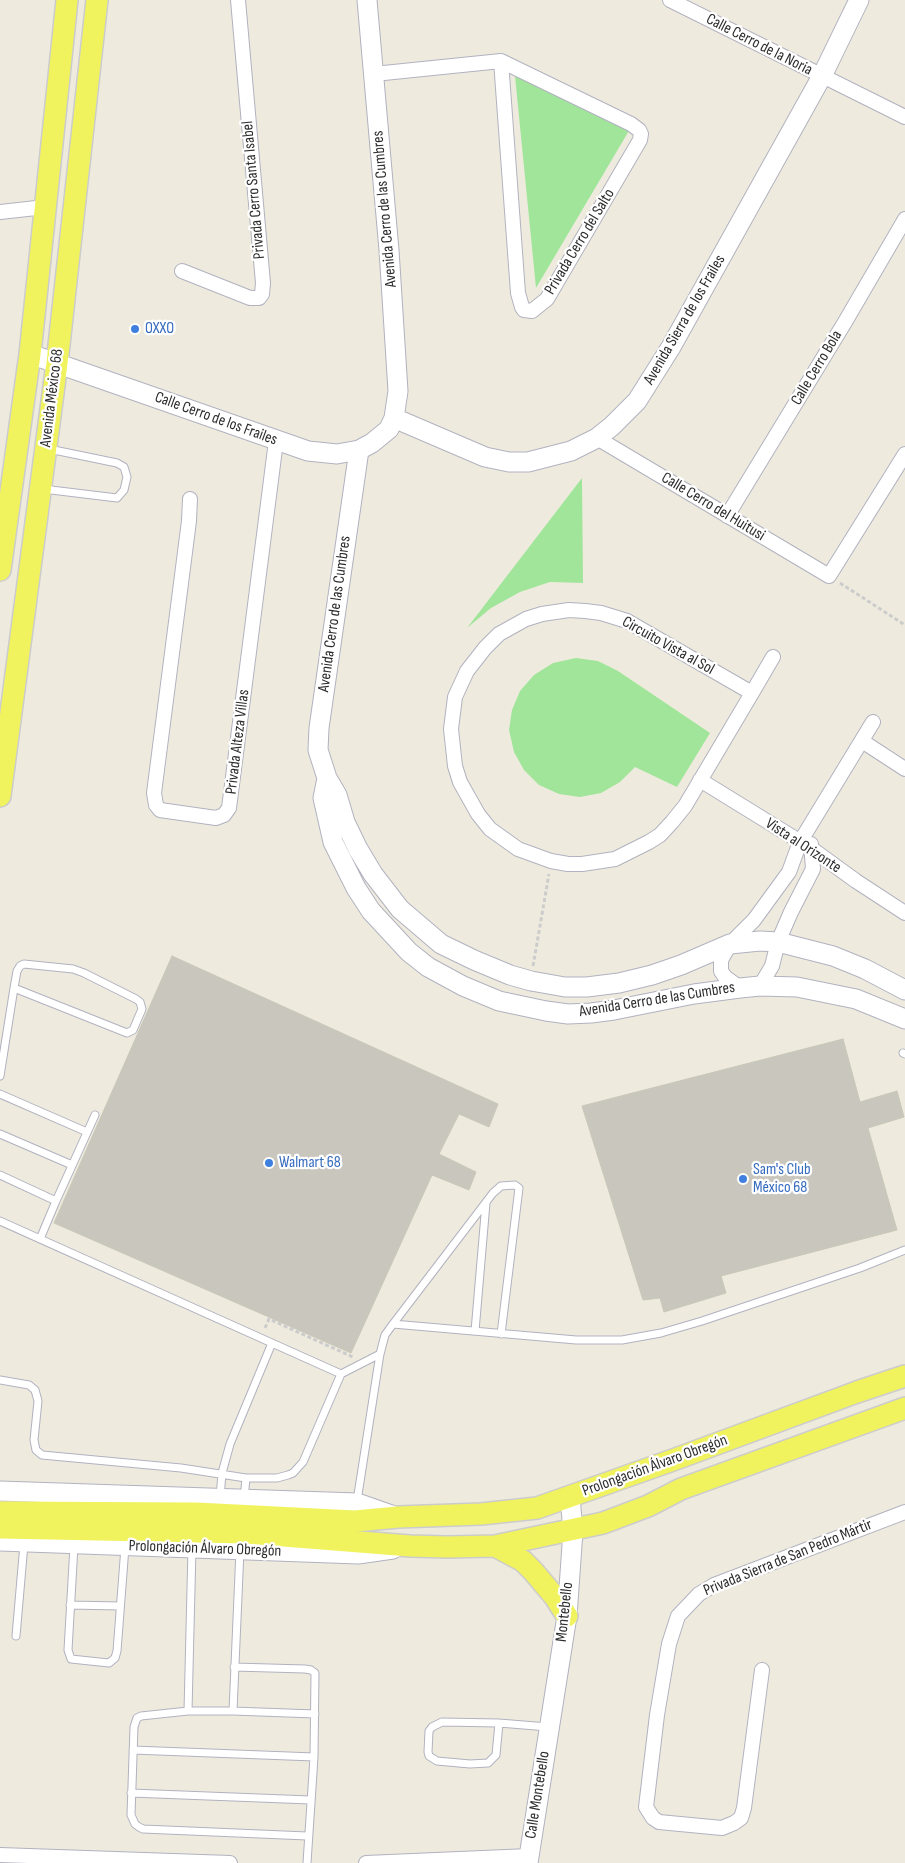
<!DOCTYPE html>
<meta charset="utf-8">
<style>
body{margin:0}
canvas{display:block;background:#eeebde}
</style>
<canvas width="905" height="1863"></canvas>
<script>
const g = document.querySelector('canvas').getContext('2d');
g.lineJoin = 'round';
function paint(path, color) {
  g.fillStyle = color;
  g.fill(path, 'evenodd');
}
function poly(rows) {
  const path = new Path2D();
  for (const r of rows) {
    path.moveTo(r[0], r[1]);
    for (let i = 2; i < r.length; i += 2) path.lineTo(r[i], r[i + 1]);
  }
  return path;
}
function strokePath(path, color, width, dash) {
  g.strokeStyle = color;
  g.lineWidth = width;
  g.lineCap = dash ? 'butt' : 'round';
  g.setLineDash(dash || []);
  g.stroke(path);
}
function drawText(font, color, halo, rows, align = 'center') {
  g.font = font + ' "Sofia Sans Condensed",sans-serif';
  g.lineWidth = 4.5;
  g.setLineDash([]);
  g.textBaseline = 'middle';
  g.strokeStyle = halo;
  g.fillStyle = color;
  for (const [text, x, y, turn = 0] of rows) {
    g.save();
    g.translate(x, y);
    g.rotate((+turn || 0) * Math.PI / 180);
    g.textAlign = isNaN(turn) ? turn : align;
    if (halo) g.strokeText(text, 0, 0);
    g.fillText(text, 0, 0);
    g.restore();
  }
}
paint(poly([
 [515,76,630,129,536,288],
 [582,478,583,583,550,582,520,592,491,608,467,628],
 [576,658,598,661,618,671,710,733,677,787,635,767,620,782,601,793,580,797,559,794,539,785,524,770,514,752,509,730,512,710,520,691,534,675,553,663]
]), '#a1e59a');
const building = poly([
 [172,956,498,1104,489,1127,459,1114,439,1154,476,1172,469,1190,432,1175,351,1353,54,1223,172,956],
 [843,1039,860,1102,897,1091,904,1117,868,1128,897,1230,721,1276,726,1293,664,1312,660,1298,643,1300,582,1106,843,1039]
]);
paint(building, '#c9c7bd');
strokePath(building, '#c9c7b7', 1);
const lane = poly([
 [43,489,117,498,124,490,127,477,124,467,117,463,49,449],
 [903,1053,905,1054],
 [0,1076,14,988,17,971,20,966,24,964,73,969,84,973,136,999,140,1002,142,1009,133,1030,127,1033,14,988],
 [0,1094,87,1132],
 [0,1134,72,1165],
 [0,1175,56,1201],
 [0,1221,341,1374,303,1462,293,1473,288,1475,277,1478,246,1478,244,1499],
 [40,1239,56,1201,95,1115],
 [393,1324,493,1193,501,1186,515,1185,519,1188,501,1334],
 [475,1331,486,1203],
 [341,1374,380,1354],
 [0,1380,29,1385,35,1390,38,1401,34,1440,36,1450,42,1455,181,1468,246,1478],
 [220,1498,222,1473,230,1444,272,1343],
 [357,1501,380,1354,385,1335,393,1324,576,1340,622,1340,661,1333,702,1321,860,1268,905,1250],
 [74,1546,68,1650,71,1659,109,1663,115,1658,117,1651,125,1547],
 [70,1605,120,1606],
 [16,1636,24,1544],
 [234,1667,305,1669,311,1670,315,1673,314,1757,307,1863],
 [188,1711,192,1548],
 [233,1711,240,1550],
 [499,1723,496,1755,488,1763,470,1764,437,1761,429,1756,428,1752,429,1731,432,1727,442,1722,499,1723,548,1727],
 [133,1750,314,1757],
 [131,1793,310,1800],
 [307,1836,143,1829,139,1827,135,1824,131,1815,134,1727,137,1718,141,1716,188,1711,233,1711,315,1714]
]);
const street = poly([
 [670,0,905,117],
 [501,61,631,124,639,130,641,134,640,140,547,299,532,311,524,310,522,307,518,293,501,61],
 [374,74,501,61],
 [0,212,45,207],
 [182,271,250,298,259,298,262,294,263,283,238,0],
 [597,438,829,576,905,454],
 [190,499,189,521,154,793,156,805,160,810,216,818,224,815,229,808,276,441],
 [727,516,845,322,905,219],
 [752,693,627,621,601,613,585,611,569,610,542,614,526,619,499,634,485,648,467,671,455,697,451,729,455,766,460,782,478,814,490,829,518,849,551,861,568,864,582,864,615,859,649,842,660,835,672,822,685,806,752,693,773,657],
 [862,741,905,769],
 [700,780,812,849,856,881,905,913],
 [760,986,772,966,778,942,791,912,813,869,811,844],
 [740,988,725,977,721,971,721,960,730,944,754,920,789,872,800,842,873,722],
 [762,1670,744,1808,741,1818,734,1823,722,1828,659,1822,653,1818,646,1807,657,1715,669,1644,678,1616,699,1594,714,1585,905,1512],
 [0,1855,230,1863],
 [366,1863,529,1856]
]);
const secondary = poly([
 [30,354,308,451,337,454,359,450,372,443,389,429,394,418,398,391,389,250,367,0],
 [394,418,485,457,509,462,528,462,571,451,597,438,612,426,637,401,671,347,822,76,859,0],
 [359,450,319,728,318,750,327,778,337,795,345,822,358,849,373,874,400,909,441,944,474,960,510,975,531,981,565,987,587,987,619,983,652,975,681,965,730,944,760,941,778,942,833,956,865,969,905,990],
 [327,778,323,798,333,842,356,888,371,911,409,952,428,967,463,986,499,1001,546,1011,568,1014,591,1013,614,1010,694,994,740,988,760,986,797,987,856,999,905,1019],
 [0,1491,357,1503,394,1516],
 [0,1541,358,1554,393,1549],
 [528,1863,567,1616,573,1531,570,1497]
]);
const primary = poly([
 [0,570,30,354,67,0],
 [0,796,57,363,97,0],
 [0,1512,196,1513,355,1521,398,1517,481,1514,537,1508,673,1460,857,1392,905,1376],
 [0,1528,246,1533,410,1546,447,1547,495,1546,603,1523,648,1506,681,1489,905,1408],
 [495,1546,523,1561,533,1571,555,1597,567,1616]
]);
strokePath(lane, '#b2b2c0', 9);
strokePath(street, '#b2b2c0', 16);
strokePath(secondary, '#b2b2c0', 21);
strokePath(primary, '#ccc', 24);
strokePath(poly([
 [840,583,905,625],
 [533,966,549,874],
 [265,1328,269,1319,353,1357]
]), '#ccc', 3, [4, 2.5]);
strokePath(lane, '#fff', 7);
strokePath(street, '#fff', 14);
strokePath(secondary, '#fff', 19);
strokePath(primary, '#f1f35e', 21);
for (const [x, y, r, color] of [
 [135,329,5,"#3f7fe0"],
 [269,1163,5,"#3f7fe0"],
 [743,1179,5,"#3f7fe0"]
]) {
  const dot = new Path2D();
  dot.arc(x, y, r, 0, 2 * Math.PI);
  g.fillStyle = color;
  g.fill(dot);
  strokePath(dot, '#fff', 2);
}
drawText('16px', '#2c2c2c', '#fff', [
 ["Calle Cerro de la Noria",759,45,27],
 ["Privada Cerro Santa Isabel",254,190,-95],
 ["Avenida Cerro de las Cumbres",385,209,-95],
 ["Privada Cerro del Salto",580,242,-59],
 ["Avenida Sierra de los Frailes",685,320,-60],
 ["Calle Cerro Bola",817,368,-59],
 ["Avenida México 68",52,398,-83],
 ["Calle Cerro de los Frailes",216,419,20],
 ["Calle Cerro del Huitusi",713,507,31],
 ["Avenida Cerro de las Cumbres",335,614,-82],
 ["Circuito Vista al Sol",668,646,29],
 ["Privada Alteza Villas",238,742,-83],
 ["Vista al Orizonte",803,846,33],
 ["Avenida Cerro de las Cumbres",657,1000,-9],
 ["Prolongación Álvaro Obregón",655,1466,-20],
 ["Prolongación Álvaro Obregón",205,1549,2],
 ["Privada Sierra de San Pedro Mártir",788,1558,-22],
 ["Montebello",565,1612,-84],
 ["Calle Montebello",538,1795,-81]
]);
drawText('16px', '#366cbe', '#fff', [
 ["OXXO",145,329],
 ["Walmart 68",279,1163],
 ["Sam's Club",753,1170],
 ["México 68",753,1188]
], 'left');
</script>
